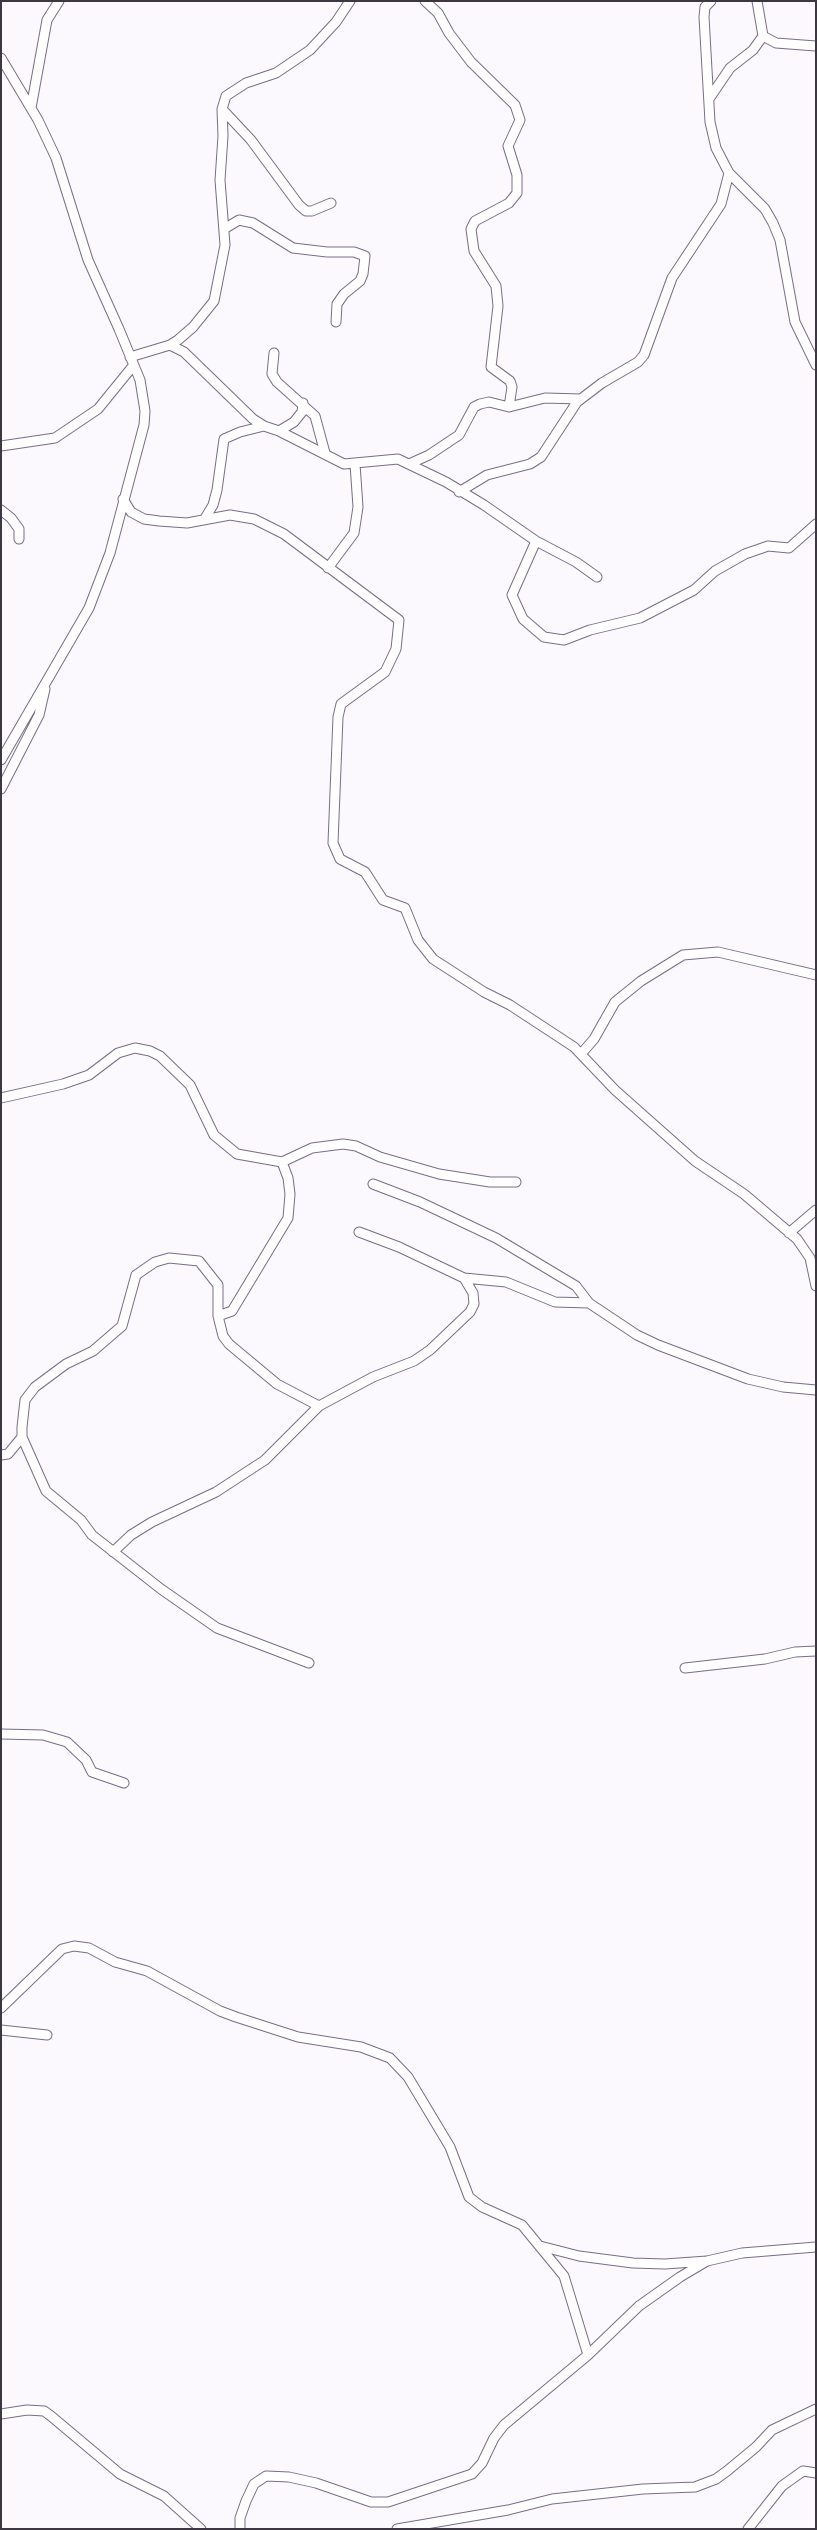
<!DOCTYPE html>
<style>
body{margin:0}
#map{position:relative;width:817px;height:2530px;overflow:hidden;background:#fbf8fe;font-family:Overpass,sans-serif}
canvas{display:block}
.frame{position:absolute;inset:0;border:2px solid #3c3742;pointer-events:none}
</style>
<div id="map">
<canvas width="817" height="2530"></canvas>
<div class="frame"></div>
</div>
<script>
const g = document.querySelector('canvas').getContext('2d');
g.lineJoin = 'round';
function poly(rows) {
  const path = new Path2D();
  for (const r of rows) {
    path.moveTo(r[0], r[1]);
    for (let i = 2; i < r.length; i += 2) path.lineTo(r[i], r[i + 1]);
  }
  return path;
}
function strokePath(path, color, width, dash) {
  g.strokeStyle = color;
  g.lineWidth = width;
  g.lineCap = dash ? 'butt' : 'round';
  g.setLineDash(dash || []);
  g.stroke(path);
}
const street = poly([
 [425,1,438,13,449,33,471,62,515,105,520,120,508,146,517,175,517,193,509,203,475,221,471,229,474,251,496,286,498,306,491,367,510,381,512,387,509,407],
 [711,1,705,7,704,17,710,122,716,148,729,173,765,209,773,223,780,240,795,322,816,365],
 [757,1,763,36,776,43,816,46],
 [1,58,38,120,56,158,88,260,119,329,140,380,145,411,144,425,110,553,89,608,1,760],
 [709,99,730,68,753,50,763,36],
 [31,108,47,20,59,1],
 [222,109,251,140,299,205,306,211,312,211,331,203],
 [224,229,239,220,253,223,293,248,327,252,354,252,365,256,363,274,360,281,344,294,337,304,336,322],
 [170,345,184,352,253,419,264,426,279,431,344,464,398,459,446,482,484,505,536,541,576,562,597,577],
 [274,353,272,374,277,382,315,416,325,453],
 [130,357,170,345,178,340,193,327,214,301,225,245,220,180,223,136,222,109,226,96,246,83,276,73,310,50,336,22,350,1],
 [279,431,294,422,302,412,303,403],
 [1,446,55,438,98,409,133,366],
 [409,464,429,455,459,435,474,407,480,404,489,402,509,407,545,398,581,399],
 [459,492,487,475,530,464,541,457,577,402,602,383,638,362,644,355,672,278,721,204,729,173],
 [123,499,131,512,144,519,159,521,187,523,230,515,254,519,284,534,399,620,396,649,385,672,341,704,338,717,333,843,340,859,365,872,383,900,405,908,418,940,433,959,484,992,510,1005,574,1047,615,1090,695,1161,744,1194,797,1239,810,1258,816,1286],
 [1,510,11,518,19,529,19,539],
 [204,520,213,505,217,490,224,439,240,432,264,426],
 [536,541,512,595,523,619,544,637,564,640,590,630,640,618,694,590,715,571,745,554,768,546,789,548,816,524],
 [328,568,354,533,358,507,355,464],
 [1,789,39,715,45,689],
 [581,1054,594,1039,615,1002,641,981,683,955,718,952,816,975],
 [1,1098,63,1084,89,1075,118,1053,135,1048,150,1051,160,1056,190,1085,214,1135,237,1154,282,1162,312,1148,343,1144,356,1146,380,1157,439,1174,490,1182,516,1182],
 [373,1184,420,1202,496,1238,576,1286,589,1303,637,1335,658,1345,748,1379,783,1387,816,1390],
 [359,1232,399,1247,464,1278,506,1282,555,1302,589,1303],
 [789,1233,816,1210],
 [218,1316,232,1311,288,1218,290,1194,288,1178,282,1162],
 [1,1455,8,1454,22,1437],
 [113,1552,131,1535,152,1522,216,1492,265,1460,319,1406,373,1377,414,1361,430,1350,470,1312,474,1304,473,1293,464,1278],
 [309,1663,217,1628,161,1589,92,1535,81,1520,46,1491,22,1437,22,1427,25,1400,35,1387,66,1364,93,1351,122,1326,136,1275,155,1262,169,1258,199,1261,218,1285,218,1316,223,1336,229,1344,277,1384,319,1406],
 [685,1668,765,1659,795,1652,816,1651],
 [1,1734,43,1735,67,1742,86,1760,92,1772,124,1783],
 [1,2008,62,1949,74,1946,89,1948,115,1962,147,1971,220,2011,236,2017,298,2037,361,2047,390,2058,408,2077,450,2147,469,2197,482,2207,522,2225,564,2276,588,2355],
 [1,2030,47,2035],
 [540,2246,579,2256,633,2263,665,2264,707,2261,742,2253,816,2247],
 [1,2414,27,2410,44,2411,51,2416,120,2474,164,2496,201,2529],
 [240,2529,240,2518,246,2501,254,2484,266,2476,289,2477,316,2483,371,2502,388,2502,472,2474,482,2463,494,2438,504,2425,588,2355,639,2306,680,2277,707,2261],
 [397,2529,508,2510,552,2499,643,2489,695,2487,716,2479,727,2471,756,2447,772,2430,816,2409],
 [748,2529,782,2486,803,2471,816,2473]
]);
strokePath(street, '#7a6d87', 11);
strokePath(street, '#fff', 9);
</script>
